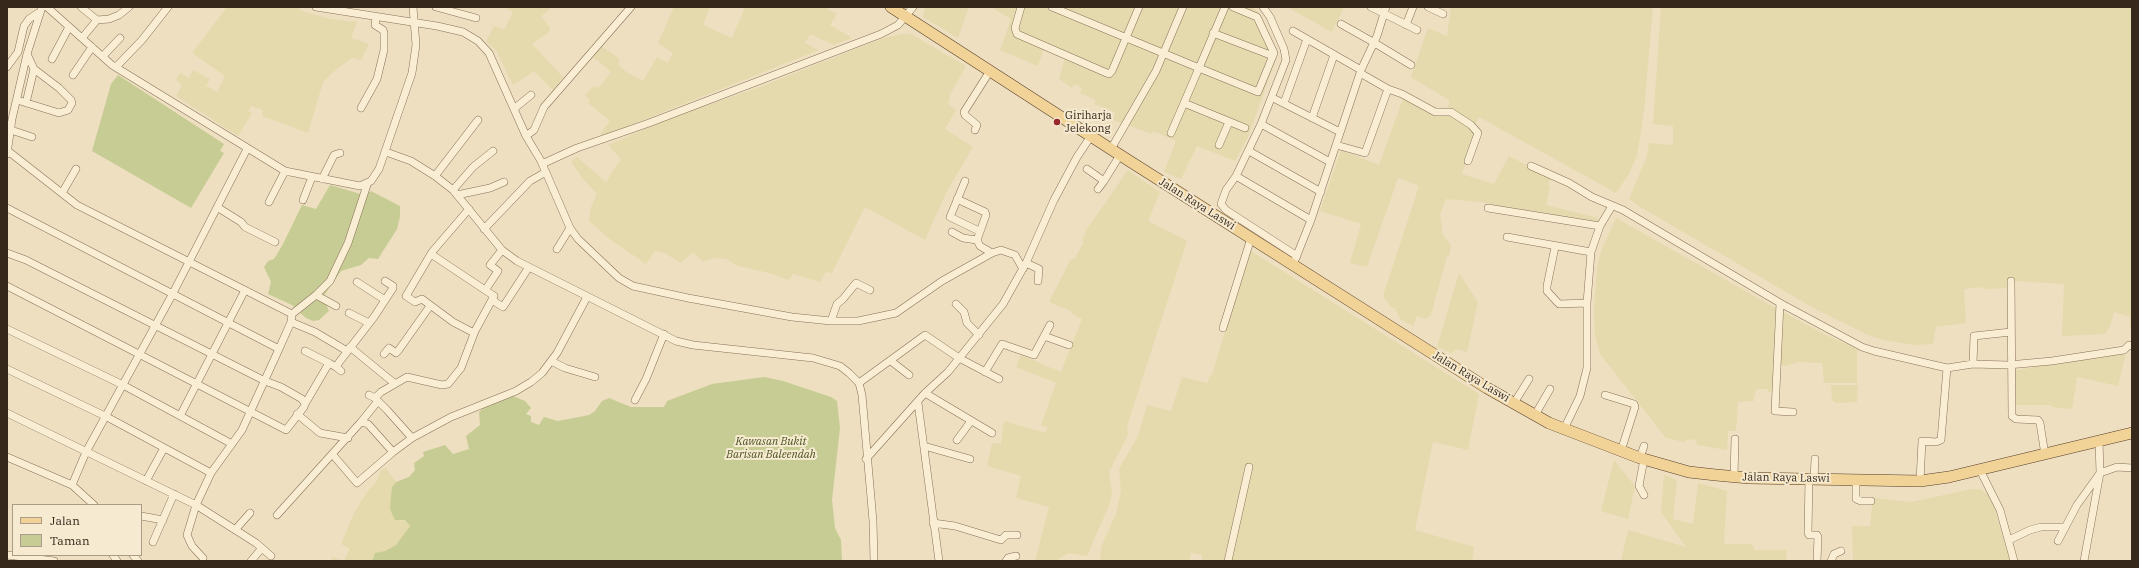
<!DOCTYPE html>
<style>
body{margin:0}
#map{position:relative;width:2139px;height:568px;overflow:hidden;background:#eedfc0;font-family:"IBM Plex Serif",serif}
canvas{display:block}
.frame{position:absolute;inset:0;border:8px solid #37281c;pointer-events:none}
.legend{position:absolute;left:12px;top:504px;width:130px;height:52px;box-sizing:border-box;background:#f6ead0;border:1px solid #aa9c88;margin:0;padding:5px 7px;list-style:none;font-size:12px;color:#37281c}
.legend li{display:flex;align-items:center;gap:8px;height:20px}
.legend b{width:20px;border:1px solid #aa9c88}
</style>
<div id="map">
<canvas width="2139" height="568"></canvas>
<div class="frame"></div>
<ul class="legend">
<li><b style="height:5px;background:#f2d397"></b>Jalan</li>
<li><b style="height:11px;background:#c7cc94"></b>Taman</li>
</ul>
</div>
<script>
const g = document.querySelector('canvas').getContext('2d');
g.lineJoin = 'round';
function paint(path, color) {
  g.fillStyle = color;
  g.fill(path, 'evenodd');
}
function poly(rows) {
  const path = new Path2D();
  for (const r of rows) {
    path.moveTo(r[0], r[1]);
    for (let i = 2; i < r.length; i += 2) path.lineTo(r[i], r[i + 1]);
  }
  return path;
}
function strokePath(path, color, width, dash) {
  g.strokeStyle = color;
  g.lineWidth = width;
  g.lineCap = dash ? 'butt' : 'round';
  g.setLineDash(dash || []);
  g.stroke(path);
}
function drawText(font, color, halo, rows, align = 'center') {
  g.font = font + ' "IBM Plex Serif",serif';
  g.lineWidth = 4;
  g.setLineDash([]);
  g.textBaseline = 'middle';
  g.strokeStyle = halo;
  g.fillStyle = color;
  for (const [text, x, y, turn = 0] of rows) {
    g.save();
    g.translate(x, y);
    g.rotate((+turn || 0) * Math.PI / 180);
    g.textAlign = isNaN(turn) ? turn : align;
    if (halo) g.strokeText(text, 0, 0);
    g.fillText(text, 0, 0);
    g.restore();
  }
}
paint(poly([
 [227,7,295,7,305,12,330,19,357,22,351,38,369,44,361,60,352,58,338,68,323,82,308,133,262,116,263,110,251,106,248,111,252,113,238,136,176,96,182,85,176,80,180,73,189,78,193,70,210,79,206,86,217,92,225,76,192,53],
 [504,7,548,7,550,10,541,16,550,28,549,32,532,44,563,77,553,90,534,71,513,85,496,50,486,42,494,26,504,30,513,12],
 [674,7,710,7,703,25,732,38,745,7,824,7,837,14,830,25,852,38,834,45,810,34,805,43,819,50,603,136,600,134,610,121,588,103,590,100,585,95,594,86,599,88,611,72,592,56,601,46,620,59,618,64,625,71,643,81,657,57,668,63,673,53,658,43],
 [925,7,969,7,958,38,923,17],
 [991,7,1252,7,1258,12,1265,25,1277,56,1248,137,1235,161,1197,146,1181,179,1164,172,1176,141,1153,131,1152,134,1113,120,1115,112,1094,104,1095,100,1080,93,1082,88,1074,84,1072,88,1059,79,1065,58,1044,48,1038,66,1000,50,1011,19],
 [1287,7,1344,7,1332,32],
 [1451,7,1653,7,1644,111,1637,156,1629,174,1616,193,1479,117,1474,126,1475,135,1462,174,1494,184,1509,156,1551,178,1548,184,1550,187,1546,205,1598,218,1595,225,1493,208,1493,205,1482,202,1446,199,1440,215,1443,235,1451,245,1449,256,1447,256,1431,315,1425,319,1417,316,1413,326,1400,319,1395,308,1392,308,1383,296,1419,186,1398,178,1367,267,1350,263,1361,224,1320,211,1341,150,1379,165,1404,96,1425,109,1428,104,1445,112,1450,101,1411,77,1428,28,1447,36],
 [1661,7,2132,7,2132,329,2130,329,2130,317,2114,312,2110,326,2105,334,2062,336,2064,284,2014,281,2013,288,1983,289,1983,287,1964,289,1966,323,1936,327,1933,344,1916,345,1882,340,1866,334,1817,310,1642,208,1629,199,1647,156,1649,143,1673,145,1673,126,1653,124],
 [901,34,911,34,966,66,950,95,948,104,956,110,945,129,973,147,946,193,925,240,865,207,832,273,826,272,820,282,793,274,789,280,769,273,738,266,726,259,715,258,703,262,693,252,681,263,663,252,655,251,646,264,607,237,589,221,591,207,597,194,584,180,571,162,577,157,606,182,621,159,608,145,668,119,760,87,881,39],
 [1128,170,1160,192,1148,221,1187,241,1127,426,1128,435,1109,472,1112,493,1109,505,1087,556,1069,553,1057,560,1035,561,1049,507,1016,498,1021,476,987,466,992,443,1001,444,1004,421,1046,433,1047,427,1041,425,1056,383,1016,367,1021,355,1061,372,1082,319,1071,313,1071,311,1049,302,1071,259,1075,258,1084,242,1082,240,1087,229],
 [1616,218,1779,310,1775,392,1768,392,1768,389,1756,389,1756,393,1754,394,1754,401,1738,402,1736,431,1728,431,1727,450,1697,445,1696,440,1687,439,1684,442,1666,438,1600,354,1595,335,1594,310,1597,269,1601,251],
 [1249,250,1479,394,1468,450,1433,442,1415,530,1474,547,1472,561,1202,561,1202,555,1191,553,1189,561,1100,561,1101,547,1116,514,1121,491,1119,469,1138,436,1147,405,1171,411,1182,377,1207,383,1210,376,1212,375],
 [1459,273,1478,302,1467,352,1457,349,1451,353,1437,347],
 [1781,311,1826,335,1857,349,1857,383,1824,383,1822,363,1798,362,1786,366,1777,364],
 [2126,352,2118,386,2077,377,2072,409,2052,407,2050,405,2014,405,2013,371,2077,359],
 [1831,385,1858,385,1857,402,1836,403,1832,400],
 [1614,460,1635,486,1628,519,1601,511],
 [386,468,396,482,392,487,399,521,405,520,410,526,396,545,385,551,375,553,372,561,331,561,332,557,344,561,350,549,341,544,354,513,367,492,377,481,381,470],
 [1664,475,1677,480,1673,519,1693,524,1698,483,1727,491,1724,544,1752,544,1755,550,1787,550,1786,561,1621,561,1628,530,1686,547,1661,512],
 [1972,489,1980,489,1988,495,1993,503,2010,561,1853,561,1852,526,1870,526,1873,498,1911,502]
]), '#e4daad');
paint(poly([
 [118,75,224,144,220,151,224,153,191,208,92,151,111,84],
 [330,185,364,195,371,191,400,206,400,217,397,229,378,259,369,258,361,265,341,271,323,297,329,311,319,320,313,321,306,318,292,305,268,294,271,282,264,267,268,261,274,259,283,244,302,205,316,209],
 [764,377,783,381,831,397,837,401,840,428,832,500,835,528,841,540,842,561,372,561,375,553,385,551,396,545,410,526,405,520,395,520,392,514,390,508,392,487,396,482,409,477,415,470,414,463,424,456,423,452,445,445,453,454,469,449,466,436,480,425,479,412,486,406,506,393,525,401,531,408,526,414,531,416,531,422,539,425,544,417,558,421,589,415,595,411,602,401,609,398,631,407,664,407,667,401,712,384]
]), '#c7cc94');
const street = poly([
 [47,7,112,65,285,171,360,186,371,181,379,169,412,73,416,45,413,7],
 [81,7,97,20],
 [316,7,437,26,463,32,478,41,489,53,526,136,541,161,570,228,578,239,619,278,633,286,688,298,792,317,831,321,858,321,896,313,942,281,992,253,1001,250,1015,255,1023,269],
 [436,7,476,18],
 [1021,7,1015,28,1017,34,1109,74,1112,71,1139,7],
 [1052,7,1199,68,1225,7],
 [1233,7,1257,17,1274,53,1258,92,1199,68,1184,103,1245,128],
 [1263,7,1270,17,1284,49,1286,60,1261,124,1236,176,1226,190,1221,204,1226,210,1297,256],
 [1371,7,1417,30],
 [1428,7,1443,14],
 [1341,24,1373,42,1411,65],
 [1406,25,1413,7],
 [1293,31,1361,70],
 [1213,33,1273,56],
 [82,38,97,20,109,19,119,15,129,7],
 [103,56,120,38],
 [52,59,69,27],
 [7,67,18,52,24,26,29,19,38,13],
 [116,67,142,40,168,7],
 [73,75,92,47],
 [1388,89,1402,94,1435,112,1451,112,1471,125,1478,133,1468,161],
 [1273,98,1340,132],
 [17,100,59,113,68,110,72,103,71,100,59,88,34,69,27,54],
 [26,103,34,69],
 [1284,103,1307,39],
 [361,108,377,79,384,50,384,33,383,30,375,25,376,17],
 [515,108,531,95],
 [1312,118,1334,55],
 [1261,124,1330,162],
 [11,130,32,137],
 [975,130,977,125,965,115,964,112,990,71],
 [1171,133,1184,103],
 [526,136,534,130,544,107,631,7],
 [1219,145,1229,122],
 [1336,145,1365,153,1388,89,1360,73],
 [1111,149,1156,71,1183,7],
 [8,151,77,205,292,314],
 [1249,151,1321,192],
 [386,152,411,161,435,176,453,190,502,250,517,261,676,341,693,345,813,358,840,366,849,373,859,383,862,395,873,521,874,561],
 [7,154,12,119,27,54,42,7],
 [542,164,577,148,649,123,881,34,898,25,913,7],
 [1531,166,1569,183,1592,197,1623,210,1780,303,1862,347,1874,351,1947,368,1973,364,2008,365,2052,361,2124,350,2129,345,2132,346],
 [1087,169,1104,181,1120,155],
 [435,176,478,120],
 [1236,176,1311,220],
 [322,179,334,155,340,153],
 [965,181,950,217,979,231],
 [1098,189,1104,181],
 [453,190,473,167,493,151],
 [62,193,76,169],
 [457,195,490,188,504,182],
 [957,199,985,212,986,215,977,240,980,246,992,253],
 [303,200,312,177],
 [269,202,285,171],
 [217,207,241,222,245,227,275,242],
 [7,208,279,349],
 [1488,208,1600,226],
 [469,209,432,252,406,296,415,302,422,299,453,322,474,333],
 [484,229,530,181,546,172],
 [952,232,963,238,977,240],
 [1507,237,1591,252,1587,303,1587,368,1580,396,1564,429],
 [1555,247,1547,286,1547,291,1559,304,1587,303],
 [557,249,570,228],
 [1591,252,1600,226,1612,206],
 [7,253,26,260,265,381,281,387,302,399,305,404,304,407,286,430,7,286],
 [1295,260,1311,220,1361,70,1377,36,1386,7],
 [1026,263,1039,269,1038,281],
 [2011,281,2012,416,2016,419,2038,420,2040,423,2045,455],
 [357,282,385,300],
 [486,289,498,271,490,265,502,250],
 [316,295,336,306],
 [492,300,503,307,529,267],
 [1780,303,1775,411,1793,412],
 [956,304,964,312,967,323,979,335],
 [349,313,369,323],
 [831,321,837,304,843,299,856,283,870,290],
 [291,322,315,332,347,351],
 [1223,328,1251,238],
 [7,329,123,385,232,444],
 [1044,336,1069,345],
 [350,347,394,383],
 [305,351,329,363],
 [384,354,389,348,396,353,398,351,430,306],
 [551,361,565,368,595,377],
 [891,361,909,375],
 [1973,364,1974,336,2011,332],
 [7,369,107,417,211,473],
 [341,371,336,367,340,361,374,317,393,288,393,286,385,281],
 [985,372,1002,344,1034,355,1050,325],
 [859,383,925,335,959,358,999,379],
 [925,393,992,433],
 [369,395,375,398,387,410,412,438],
 [1605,395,1634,404,1635,407,1621,451],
 [375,398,381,392,407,377,442,385,448,384,461,368,475,331,494,296,431,254],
 [635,400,646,379,664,334],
 [918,403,939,561],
 [1514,403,1529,379],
 [305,404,329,363,336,367],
 [7,413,196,505,256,543,271,556],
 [297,414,320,433,348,438],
 [1535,415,1550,389],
 [180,416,245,290],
 [361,422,378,401],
 [957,440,971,421],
 [924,446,970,459],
 [333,455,357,483,393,452],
 [7,457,72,485],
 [1640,458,1644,446],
 [866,459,925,393,948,372,1003,304,1026,263,1054,200,1077,157,1091,136],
 [1644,459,1639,486,1644,495],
 [1980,470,2000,510,2014,561],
 [1734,477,1735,439],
 [1809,479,1808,533,1809,535,1817,535,1818,537,1817,561],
 [1814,479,1815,459],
 [1856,480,1856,499,1861,501,1871,501],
 [146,481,164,448],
 [1920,481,1922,441,1936,442,1941,440,1947,368],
 [94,505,72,485,86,452,172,295,247,149],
 [277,515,361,422,368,424,393,452,412,438,451,417,516,391,531,382,542,373,557,353,587,297],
 [141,516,163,520],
 [933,523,955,526,1001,540,1006,535,1017,535],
 [235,530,250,513],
 [2009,540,2030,530,2041,527,2064,527],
 [2058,541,2077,505,2100,473,2117,467,2132,468],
 [153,542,174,494],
 [7,555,54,561],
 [113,555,117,561],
 [133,555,138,561],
 [203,558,192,546,187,535,196,505,211,473,242,430,279,349,291,322,292,314,316,295,330,281,348,243,367,185],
 [251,561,262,548],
 [1006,561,1008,558,1016,556],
 [1228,561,1249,467],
 [1831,561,1834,554,1841,551],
 [2084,561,2100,473,2099,441]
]);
const primary = poly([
 [891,7,1120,155,1487,388,1549,423,1640,458,1689,472,1716,475,1749,478,1920,481,1949,477,2132,433]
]);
strokePath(street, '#877058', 8);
strokePath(primary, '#553e2c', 12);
strokePath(street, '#f9edd3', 7);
strokePath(primary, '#f2d397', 11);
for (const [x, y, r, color] of [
 [1057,122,4,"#97272b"]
]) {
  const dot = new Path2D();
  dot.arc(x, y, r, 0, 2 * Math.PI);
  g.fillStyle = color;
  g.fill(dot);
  strokePath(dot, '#f6ead0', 1.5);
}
drawText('11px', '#37281c', '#f6ead0', [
 ["Giriharja",1065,116],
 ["Jelekong",1065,129]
], 'left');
drawText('11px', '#37281c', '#f6ead0', [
 ["Jalan Raya Laswi",1197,204,32],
 ["Jalan Raya Laswi",1471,377,31],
 ["Jalan Raya Laswi",1786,478,1]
]);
drawText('italic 11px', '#495323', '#f6ead0', [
 ["Kawasan Bukit",771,442],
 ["Barisan Baleendah",771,455]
]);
</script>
